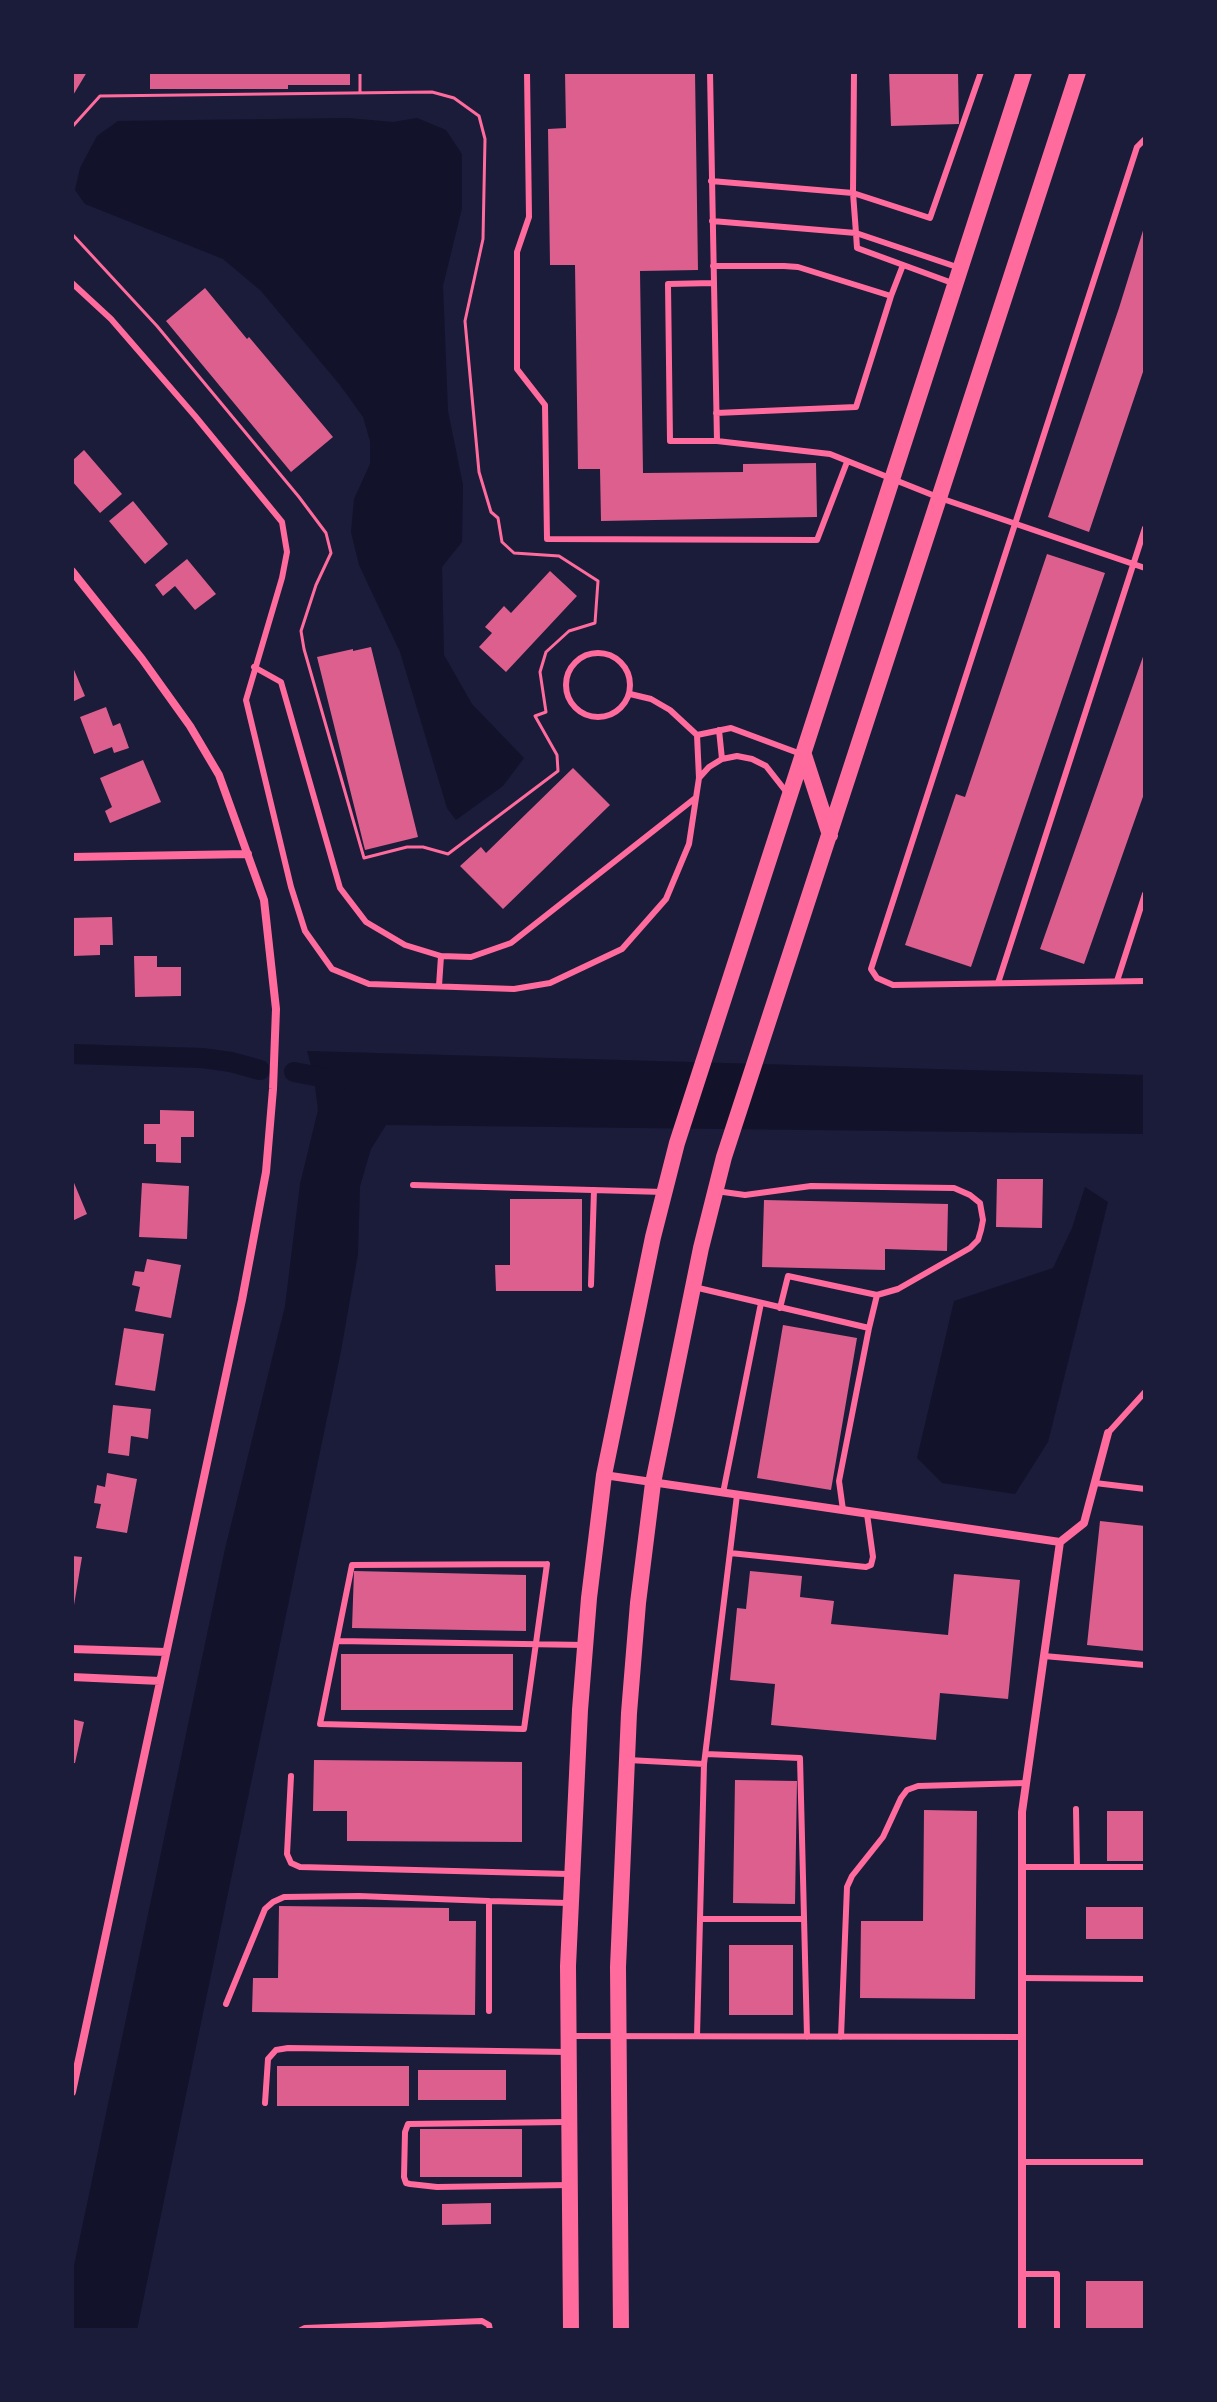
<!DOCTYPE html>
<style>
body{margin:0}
#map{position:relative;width:1217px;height:2402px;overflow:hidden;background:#1b1b3a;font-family:"Nunito Sans",sans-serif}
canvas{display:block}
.frame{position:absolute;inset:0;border:74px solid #1b1b3a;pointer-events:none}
</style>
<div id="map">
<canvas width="1217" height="2402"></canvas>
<div class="frame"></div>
</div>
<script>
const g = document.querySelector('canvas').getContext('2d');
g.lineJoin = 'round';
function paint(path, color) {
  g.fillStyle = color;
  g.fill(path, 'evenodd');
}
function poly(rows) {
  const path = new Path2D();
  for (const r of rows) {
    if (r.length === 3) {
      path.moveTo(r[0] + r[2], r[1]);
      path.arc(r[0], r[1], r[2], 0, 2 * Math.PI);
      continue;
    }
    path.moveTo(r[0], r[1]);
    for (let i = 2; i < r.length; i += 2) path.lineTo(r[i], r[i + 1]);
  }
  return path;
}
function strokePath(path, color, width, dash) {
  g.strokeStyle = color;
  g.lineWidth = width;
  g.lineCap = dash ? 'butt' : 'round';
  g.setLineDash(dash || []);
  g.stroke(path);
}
paint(poly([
 [348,118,393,122,417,118,446,130,462,154,462,208,443,286,448,411,463,485,462,542,442,567,444,655,472,704,524,758,503,786,456,820,447,808,400,652,359,565,351,532,354,499,370,464,370,441,363,417,340,385,261,291,223,259,85,204,75,190,80,168,97,136,118,121],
 [307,1051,1145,1075,1145,1134,386,1125,371,1149,360,1186,358,1254,341,1351,137,2330,72,2330,72,2275,225,1549,285,1306,300,1184,318,1110,314,1077],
 [1085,1187,1108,1202,1048,1442,1015,1494,942,1483,917,1458,954,1301,1053,1268,1072,1228]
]), '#12122b');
strokePath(poly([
 [72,1054,202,1058,231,1062,260,1070],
 [294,1072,341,1081]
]), '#12122b', 20);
paint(poly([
 [72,72,87,72,72,97],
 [150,72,350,72,350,85,288,85,288,89,150,89],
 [565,72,695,72,698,270,640,271,643,473,743,472,743,464,816,463,817,517,601,521,600,469,578,469,575,265,550,265,548,129,566,128],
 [889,72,958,72,959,124,891,126],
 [1145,224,1145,366,1089,532,1048,517,1119,308],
 [205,288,247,339,249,337,333,437,291,472,166,321],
 [84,450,122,494,100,513,72,481,72,461],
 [133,501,168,544,145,564,109,521],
 [1047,554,1105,573,971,967,905,945,956,794,965,797],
 [187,559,216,594,195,610,175,586,163,596,155,585],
 [550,571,577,596,506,672,479,647,492,633,485,627,504,606,511,613],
 [371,647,418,837,365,850,317,657,353,649,353,651],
 [1145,651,1145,791,1084,964,1040,949],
 [72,665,85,696,72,702],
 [106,707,113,726,120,723,129,748,114,753,112,747,94,754,80,717],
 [143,760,161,802,110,823,105,811,112,807,100,778],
 [573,768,610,805,503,909,460,866,481,847,486,853],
 [112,917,113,945,100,945,100,955,73,956,72,918],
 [134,956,157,956,157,967,181,967,181,996,135,997],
 [160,1110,194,1111,194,1137,181,1137,181,1163,156,1162,156,1144,144,1144,144,1124,160,1124],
 [72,1178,87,1214,72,1221],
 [997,1179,1043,1179,1042,1228,996,1227],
 [142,1183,189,1186,187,1239,139,1237],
 [510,1199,582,1199,582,1291,496,1291,495,1265,510,1265],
 [764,1200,948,1204,947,1251,885,1249,885,1270,762,1267],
 [147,1259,181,1265,171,1318,135,1311,140,1287,132,1285,135,1271,144,1272],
 [783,1325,857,1338,831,1490,757,1478],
 [124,1328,164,1334,155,1391,115,1385],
 [113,1405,151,1409,148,1439,131,1436,129,1456,108,1453],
 [107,1473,137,1479,127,1533,96,1528,101,1504,94,1503,97,1485,105,1487],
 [1100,1521,1145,1526,1145,1651,1087,1645],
 [72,1556,82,1557,74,1605,72,1605],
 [354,1571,526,1575,526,1631,352,1628],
 [750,1571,802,1576,800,1597,834,1601,831,1624,948,1635,954,1574,1020,1580,1008,1699,940,1693,936,1740,771,1725,775,1684,730,1680,737,1608,746,1609],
 [341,1654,513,1654,513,1710,341,1710],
 [72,1719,84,1722,75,1763,72,1763],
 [314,1760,522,1762,522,1842,347,1841,347,1811,313,1811],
 [735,1780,797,1781,795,1904,733,1903],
 [924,1810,977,1811,975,1999,860,1998,861,1921,923,1921],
 [1107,1811,1145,1811,1145,1861,1107,1861],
 [279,1906,449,1908,449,1921,476,1921,475,2015,252,2012,253,1978,278,1978],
 [1086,1907,1145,1907,1145,1939,1086,1939],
 [729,1945,793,1945,793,2015,729,2015],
 [277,2066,409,2066,409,2106,277,2106],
 [418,2070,506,2070,506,2100,418,2100],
 [420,2129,522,2129,522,2177,420,2177],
 [491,2203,491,2224,442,2225,442,2204],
 [1086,2281,1145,2281,1145,2330,1086,2330]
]), '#dd5f8e');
strokePath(poly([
 [360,72,360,92],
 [72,127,100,96,432,92,454,98,479,116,485,139,483,239,465,321,479,472,491,512,498,518,502,542,514,553,559,556,598,581,595,623,569,631,546,652,540,672,546,712,535,716,557,755,558,771,448,854,423,847,407,847,364,858,304,649,301,631,316,585,331,553,326,533,299,497,157,326,72,234]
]), '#ff6b9d', 3);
strokePath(poly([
 [527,72,529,217,517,252,517,369,545,405,547,539,817,540,847,462],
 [710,72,717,441],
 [854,72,853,193,856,233,957,267],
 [1145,139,1137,147,871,969,877,978,893,985,1145,981],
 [711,181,853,193,930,218,981,72],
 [712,221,856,233,857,248,955,284],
 [713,266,784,266,798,267,891,296,903,265],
 [72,283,111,319,195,416,282,522,287,552,282,578,246,700,291,887,305,931,332,969,369,984,514,989,550,983,622,949,666,899,689,844,699,778,697,735,670,710,651,699,630,694],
 [713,283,668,284,670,441,717,441,830,454,940,498,1145,568],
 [716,413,856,407,891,296],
 [598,685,32],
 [254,667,281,682,340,888,366,922,405,945,441,956,471,957,511,943,694,799],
 [719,730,722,759],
 [697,735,731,728,801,754],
 [699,778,709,767,722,759,737,756,752,759,766,766,788,794],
 [1117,981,1145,894],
 [998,983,1145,528],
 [439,986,441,956],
 [413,1185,664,1192],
 [716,1191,745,1195,811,1186,954,1188,970,1195,980,1203,983,1220,981,1230,978,1240,970,1248,898,1289,877,1295],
 [591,1285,594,1190],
 [694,1287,869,1328,839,1481,843,1510],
 [780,1308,788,1276,877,1295,869,1328],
 [1108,1433,1145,1392],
 [1095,1483,1145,1489],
 [723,1493,761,1303],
 [730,1553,866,1567,871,1565,873,1557,867,1514],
 [547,1564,524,1729,320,1724,352,1565,547,1564],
 [337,1641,585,1645],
 [1044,1656,1145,1665],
 [706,1754,800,1758,807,2037],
 [628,1760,704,1764],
 [291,1776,287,1854,291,1863,300,1867,569,1874],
 [1076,1809,1077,1867],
 [1022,1867,1145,1867],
 [700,1919,803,1919],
 [1022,1978,1145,1979],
 [226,2004,265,1909,273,1902,284,1897,359,1896,489,1901],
 [489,2011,489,1901,568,1903],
 [570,2036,1022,2037],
 [697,2036,704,1764,737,1495],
 [841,2037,847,1887,852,1876,883,1837,901,1798,907,1790,918,1786,1026,1783],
 [265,2103,268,2059,276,2050,288,2048,568,2052],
 [566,2122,408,2124,405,2132,404,2177,406,2183,410,2184,437,2187,569,2185],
 [1022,2162,1145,2162],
 [1022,2274,1057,2274,1057,2330],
 [301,2330,305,2328,482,2321,489,2325,490,2330]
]), '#ff6b9d', 6);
strokePath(poly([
 [72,571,142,659,190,726,219,775,264,900,276,1009,273,1089,266,1172,242,1300,72,2092],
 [72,857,248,854],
 [604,1475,1060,1542],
 [72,1649,166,1652],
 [72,1677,160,1681],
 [1022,2330,1022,1812,1060,1542,1084,1523,1108,1433]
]), '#ff6b9d', 8);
strokePath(poly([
 [804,755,830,835],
 [571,2330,568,1966,580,1710,589,1598,604,1475,653,1237,677,1143,1024,72],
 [621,2330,618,1967,629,1713,638,1603,653,1483,701,1248,724,1157,1078,72]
]), '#ff6b9d', 16);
</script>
